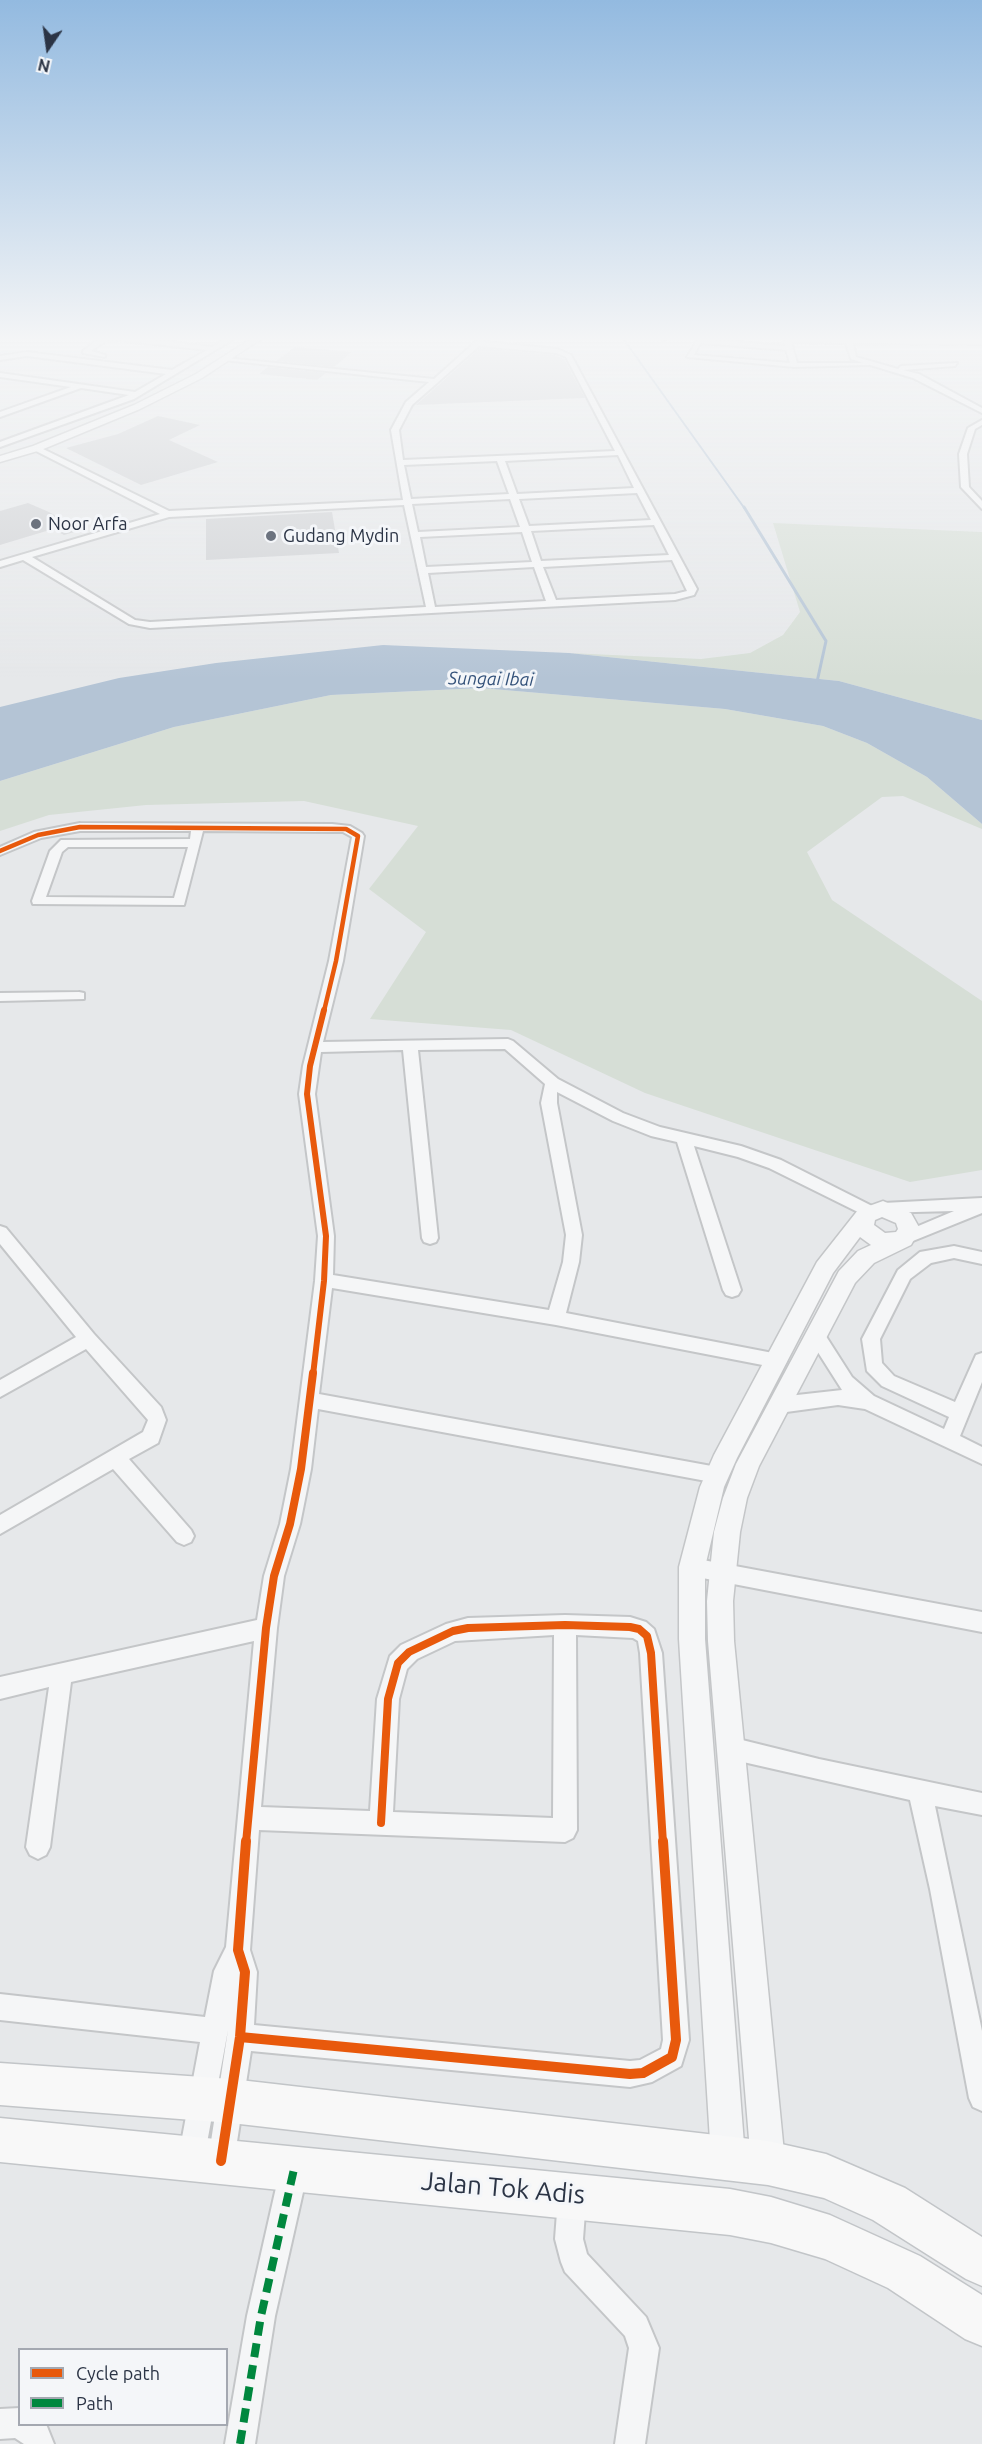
<!DOCTYPE html>
<style>
body{margin:0}
#map{position:relative;width:982px;height:2444px;overflow:hidden;background:#e6e8ea;font-family:Ubuntu,sans-serif}
canvas{display:block}
.legend{position:absolute;left:18px;top:2348px;width:210px;height:78px;box-sizing:border-box;background:#f4f6f9;border:2px solid #a4a8b1;margin:0;padding:8px 10px;list-style:none;font-size:18px;color:#2b3445}
.legend li{display:flex;align-items:center;gap:12px;height:30px}
.legend b{width:30px;border:2px solid #a4a8b1}
.north{position:absolute;left:18px;top:18px;width:60px;height:60px;-webkit-text-stroke:4px #f4f6f9;paint-order:stroke;rotate:193deg;font-size:16px;font-weight:700;line-height:24px;text-align:center;color:#2b3445}
.north::after{content:'';display:block;margin:auto;width:21px;height:27px;background:#2b3445;clip-path:polygon(50% 0,100% 100%,50% 72%,0 100%)}
</style>
<div id="map">
<canvas width="982" height="2444"></canvas>
<ul class="legend">
<li><b style="height:8px;background:#e8590c"></b>Cycle path</li>
<li><b style="height:8px;background:#00873e"></b>Path</li>
</ul>
<div class="north">N</div>
</div>
<script>
const g = document.querySelector('canvas').getContext('2d');
g.lineJoin = 'round';
function paint(path, color) {
  g.fillStyle = color;
  g.fill(path, 'evenodd');
}
function poly(rows) {
  const path = new Path2D();
  for (const r of rows) {
    path.moveTo(r[0], r[1]);
    for (let i = 2; i < r.length; i += 2) path.lineTo(r[i], r[i + 1]);
  }
  return path;
}
function strokePath(path, color, width, dash) {
  g.strokeStyle = color;
  g.lineWidth = width;
  g.lineCap = dash ? 'butt' : 'round';
  g.setLineDash(dash || []);
  g.stroke(path);
}
function drawText(font, color, halo, rows, align = 'center') {
  g.font = font + ' Ubuntu,sans-serif';
  g.lineWidth = 6;
  g.setLineDash([]);
  g.textBaseline = 'middle';
  g.strokeStyle = halo;
  g.fillStyle = color;
  for (const [text, x, y, turn = 0] of rows) {
    g.save();
    g.translate(x, y);
    g.rotate((+turn || 0) * Math.PI / 180);
    g.textAlign = isNaN(turn) ? turn : align;
    if (halo) g.strokeText(text, 0, 0);
    g.fillText(text, 0, 0);
    g.restore();
  }
}
paint(poly([
 [773,523,982,532,982,720,839,681,569,653,701,659,750,653,783,635,800,612],
 [481,688,725,709,823,726,867,743,927,777,982,824,982,829,903,796,882,797,807,852,832,900,982,1001,982,1170,910,1182,645,1093,511,1030,370,1019,426,932,369,889,418,826,304,801,146,805,49,815,0,831,0,781,174,727,331,695]
]), '#d6ded6');
paint(poly([
 [383,645,569,653,839,681,982,720,982,824,927,777,867,743,823,726,725,709,481,688,331,695,174,727,0,781,0,707,119,678,216,663]
]), '#b4c4d5');
strokePath(poly([
 [622,337,745,509]
]), '#b4c4d5', 2);
strokePath(poly([
 [744,507,826,641,817,682]
]), '#b4c4d5', 3);
paint(poly([
 [295,347,352,352,334,367,276,361],
 [480,348,555,355,564,359,585,398,416,405],
 [268,367,326,373,317,380,259,374],
 [158,416,200,425,169,440,218,462,141,485,66,448,118,434],
 [28,503,49,512,81,530,64,535,53,529,0,545,0,511],
 [332,512,339,553,206,560,206,519]
]), '#ced0d3');
const minor = poly([
 [101,337,130,337,212,347,229,337,237,337,134,399,0,447,0,442,129,395,81,388,0,417,0,412,71,387,0,377,0,373,135,392,166,374,27,356,0,360,0,356,27,352,172,370,207,350,108,339,91,351,105,355,105,357,83,353,83,351,101,337],
 [481,337,487,338,483,342,557,349,571,355,697,589,694,595,675,600,150,628,129,624,23,560,0,567,0,561,160,514,34,450,37,446,169,511,403,500,391,430,406,402,429,382,223,360,226,358,434,379,481,337],
 [479,346,556,353,566,357,615,451,403,460,399,430,412,405,479,346],
 [618,455,634,488,517,494,505,461,618,455],
 [497,461,509,494,411,499,404,465,497,461],
 [637,493,651,520,529,526,519,499,637,493],
 [510,499,520,527,418,532,412,504,510,499],
 [404,505,426,607,150,622,135,620,32,557,169,517,404,505],
 [654,525,669,555,541,561,531,531,654,525],
 [522,532,532,562,426,567,420,537,522,532],
 [672,560,687,591,675,594,556,600,543,567,672,560],
 [534,567,546,601,435,607,428,573,534,567],
 [661,337,667,337,667,338,664,340,661,337],
 [789,338,982,340,982,344,853,343,856,357,898,369,901,366,957,363,955,366,903,370,919,374,982,408,982,413,913,378,870,365,794,367,687,357,698,339,785,346,784,341,789,338],
 [791,342,846,343,851,359,863,363,797,363,791,342],
 [700,343,786,350,790,363,694,355,700,343],
 [982,420,982,425,975,429,967,454,969,487,982,501,982,509,961,487,959,454,968,428,982,420],
 [80,823,332,824,350,826,362,833,364,836,343,961,323,1042,508,1039,513,1041,558,1079,623,1113,660,1127,741,1146,781,1160,876,1208,883,1203,982,1198,982,1213,903,1245,897,1243,895,1239,897,1235,954,1211,877,1213,870,1218,769,1168,738,1157,694,1146,741,1290,738,1295,732,1297,726,1295,723,1290,677,1142,651,1136,613,1121,557,1092,557,1103,582,1235,579,1262,566,1313,778,1354,784,1356,787,1361,784,1366,778,1368,556,1325,332,1288,319,1394,717,1467,724,1469,727,1475,724,1481,717,1483,318,1409,311,1469,300,1524,284,1576,277,1628,261,1807,370,1811,377,1699,390,1656,401,1645,446,1624,468,1618,565,1615,630,1617,646,1622,654,1629,662,1653,689,2040,681,2066,652,2082,630,2087,251,2051,234,2161,231,2171,221,2174,211,2171,208,2161,228,2030,204,2159,201,2169,191,2172,181,2169,178,2159,200,2042,0,2020,0,1994,205,2017,214,1971,226,1947,254,1641,71,1682,50,1847,46,1855,38,1859,30,1855,26,1847,49,1687,0,1699,0,1677,257,1620,264,1576,280,1524,291,1469,315,1281,318,1236,299,1094,303,1066,329,961,352,837,343,832,332,832,203,831,184,905,33,904,32,901,50,851,61,840,190,839,191,831,80,831,41,838,0,855,0,847,34,832,80,823],
 [68,847,188,847,174,898,46,897,62,852,68,847],
 [505,1049,545,1084,541,1103,566,1235,563,1262,549,1310,333,1275,334,1236,315,1094,321,1052,403,1050,422,1238,424,1242,430,1244,436,1242,438,1238,418,1050,505,1049],
 [554,1635,553,1818,393,1812,399,1699,407,1669,417,1659,455,1641,554,1635],
 [576,1635,633,1638,638,1641,640,1653,663,2040,661,2049,640,2060,630,2061,254,2025,257,1972,250,1950,259,1830,565,1842,573,1838,577,1830,576,1635],
 [79,992,84,993,84,999,0,1001,0,993,79,992],
 [0,1226,6,1228,94,1334,161,1407,166,1420,158,1443,129,1459,191,1530,194,1536,191,1542,184,1545,177,1542,113,1469,0,1534,0,1515,143,1432,148,1420,86,1349,0,1397,0,1380,76,1337,0,1244,0,1226],
 [954,1246,982,1252,982,1264,954,1258,931,1263,910,1279,880,1339,882,1363,894,1376,955,1402,976,1355,982,1353,982,1382,960,1436,982,1447,982,1464,865,1409,838,1405,779,1413,772,1410,770,1405,772,1400,779,1397,842,1390,807,1335,810,1330,816,1328,822,1330,852,1377,874,1396,944,1429,949,1417,882,1386,867,1371,862,1339,898,1270,920,1252,954,1246],
 [692,1558,982,1612,982,1632,692,1576,685,1574,682,1567,685,1560,692,1558],
 [730,1737,819,1759,982,1793,982,1815,935,1806,982,2031,982,2111,973,2107,969,2098,930,1889,910,1800,730,1759,722,1756,719,1748,722,1740,730,1737],
 [294,2156,304,2160,308,2170,275,2316,255,2444,225,2444,247,2316,280,2170,284,2160,294,2156],
 [572,2185,582,2189,586,2199,583,2239,587,2254,646,2317,659,2348,645,2444,615,2444,629,2348,625,2336,565,2272,561,2262,555,2239,558,2199,562,2189,572,2185],
 [20,2408,20,2424,46,2424,54,2444,24,2444,15,2438,0,2439,0,2409,20,2408]
]);
const tertiary = poly([
 [254,337,264,337,202,378,140,409,41,450,0,462,0,456,33,446,134,405,196,374,254,337],
 [883,1201,911,1213,920,1229,911,1245,874,1263,855,1283,759,1466,747,1498,740,1532,733,1601,734,1641,785,2163,780,2175,768,2180,756,2175,751,2163,708,1641,707,1601,714,1532,723,1498,736,1464,839,1271,858,1251,871,1245,860,1237,833,1273,737,1458,724,1487,705,1567,705,1639,745,2157,740,2169,728,2174,716,2169,711,2157,679,1639,679,1567,700,1487,714,1455,817,1262,858,1210,883,1201],
 [882,1217,896,1223,898,1229,896,1232,885,1233,874,1225,875,1220,882,1217]
]);
const primary = poly([
 [0,2063,231,2079,768,2141,826,2154,905,2188,982,2237,982,2286,966,2279,873,2220,824,2198,768,2185,231,2123,0,2105,0,2063],
 [0,2118,730,2189,771,2197,830,2215,920,2256,982,2295,982,2346,965,2339,888,2288,825,2259,771,2243,730,2235,0,2162,0,2118]
]);
strokePath(minor, '#c4c6c8', 4);
strokePath(tertiary, '#c4c6c8', 3);
strokePath(primary, '#c2c5c8', 3);
paint(minor, '#f5f6f7');
paint(tertiary, '#f5f6f7');
paint(primary, '#f8f8f8');
strokePath(poly([
 [240,2444,261,2316,294,2169]
]), '#00873e', 8, [14, 8]);
strokePath(poly([
 [0,851,38,835,80,827,346,829,358,836,336,961,324,1011]
]), '#e8590c', 4.5);
strokePath(poly([
 [313,1375,324,1281,326,1236,307,1094,310,1066,324,1010]
]), '#e8590c', 6);
strokePath(poly([
 [381,1823,388,1699,398,1663,409,1652,453,1631,468,1628,565,1625,630,1627,639,1629,647,1636,651,1653,663,1843],
 [246,1843,266,1628,274,1576,290,1524,301,1469,313,1373]
]), '#e8590c', 8);
strokePath(poly([
 [240,2037,630,2074,643,2073,672,2057,676,2040,663,1841],
 [221,2161,240,2037,245,1972,238,1950,246,1841]
]), '#e8590c', 10);
const sky = g.createLinearGradient(0, 0, 0, 679);
sky.addColorStop(0, '#93bae0');
sky.addColorStop(0.5, '#f4f5f6');
sky.addColorStop(1, '#f4f5f600');
g.fillStyle = sky;
g.fillRect(0, 0, 982, 679);
for (const [x, y, r, color] of [
 [36,524,6,"#6c737f"],
 [271,536,6,"#6c737f"]
]) {
  const dot = new Path2D();
  dot.arc(x, y, r, 0, 2 * Math.PI);
  g.fillStyle = color;
  g.fill(dot);
  strokePath(dot, '#f4f6f9', 2);
}
drawText('18px', '#2b3445', '#f4f6f9', [
 ["Noor Arfa",48,524],
 ["Gudang Mydin",283,536]
], 'left');
drawText('italic 18px', '#34527a', '#f4f6f9', [
 ["Sungai Ibai",491,679,1]
]);
drawText('26px', '#2b3445', '#f4f6f9', [
 ["Jalan Tok Adis",503,2188,5]
]);
</script>
